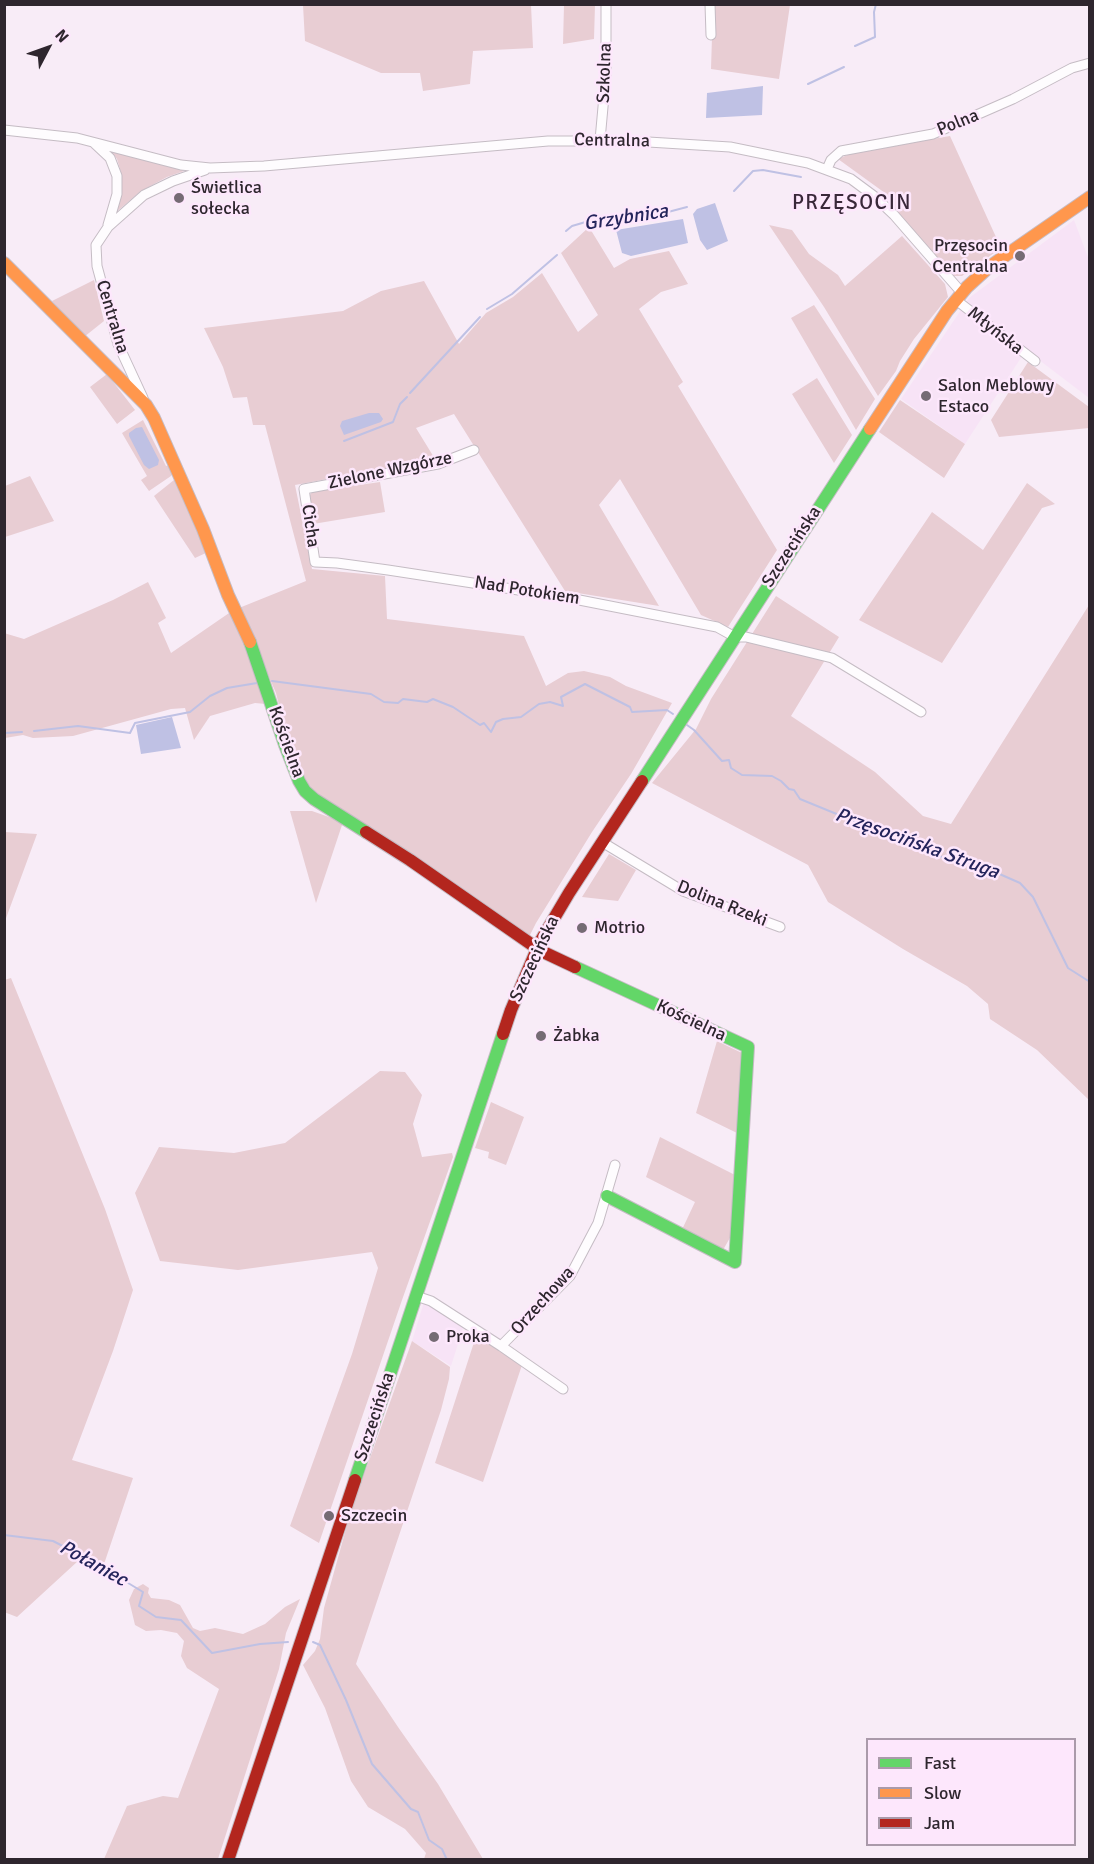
<!DOCTYPE html>
<meta charset="utf-8">
<style>
body{margin:0}
#map{position:relative;width:1094px;height:1864px;overflow:hidden;background:#f8ecf7;font-family:Signika,sans-serif}
canvas{display:block}
.frame{position:absolute;inset:0;border:6px solid #2e262e;pointer-events:none}
.legend{position:absolute;left:866px;top:1738px;width:210px;height:108px;box-sizing:border-box;background:#fde7fc;border:2px solid #aa9aaa;margin:0;padding:8px 10px;list-style:none;font-size:18px;color:#2e262e}
.legend li{display:flex;align-items:center;gap:12px;height:30px}
.legend b{width:30px;border:2px solid #aa9aaa}
.north{position:absolute;left:18px;top:18px;width:60px;height:60px;-webkit-text-stroke:4px #fde7fc;paint-order:stroke;rotate:49deg;font-size:16px;font-weight:700;line-height:24px;text-align:center;color:#2e262e}
.north::after{content:'';display:block;margin:auto;width:21px;height:27px;background:#2e262e;clip-path:polygon(50% 0,100% 100%,50% 72%,0 100%)}
</style>
<div id="map">
<canvas width="1094" height="1864"></canvas>
<div class="frame"></div>
<ul class="legend">
<li><b style="height:8px;background:#63d668"></b>Fast</li>
<li><b style="height:8px;background:#ff974d"></b>Slow</li>
<li><b style="height:8px;background:#b3261e"></b>Jam</li>
</ul>
<div class="north">N</div>
</div>
<script>
const g = document.querySelector('canvas').getContext('2d');
g.lineJoin = 'round';
function paint(path, color) {
  g.fillStyle = color;
  g.fill(path, 'evenodd');
}
function poly(rows) {
  const path = new Path2D();
  for (const r of rows) {
    path.moveTo(r[0], r[1]);
    for (let i = 2; i < r.length; i += 2) path.lineTo(r[i], r[i + 1]);
  }
  return path;
}
function strokePath(path, color, width, dash) {
  g.strokeStyle = color;
  g.lineWidth = width;
  g.lineCap = dash ? 'butt' : 'round';
  g.setLineDash(dash || []);
  g.stroke(path);
}
function drawText(font, color, halo, rows, align = 'center') {
  g.font = font + ' Signika,sans-serif';
  g.lineWidth = 5;
  g.setLineDash([]);
  g.textBaseline = 'middle';
  g.strokeStyle = halo;
  g.fillStyle = color;
  for (const [text, x, y, turn = 0] of rows) {
    g.save();
    g.translate(x, y);
    g.rotate((+turn || 0) * Math.PI / 180);
    g.textAlign = isNaN(turn) ? turn : align;
    if (halo) g.strokeText(text, 0, 0);
    g.fillText(text, 0, 0);
    g.restore();
  }
}
paint(poly([
 [1074,220,1089,260,1089,398,1026,350,965,444,901,399,969,298],
 [425,1299,464,1325,451,1366,412,1341]
]), '#f7e3f6');
paint(poly([
 [303,5,531,5,533,48,473,51,470,84,423,91,420,73,381,73,305,41],
 [564,5,595,5,594,39,563,44],
 [713,5,790,5,779,79,711,69],
 [950,136,1001,248,962,276,954,276,890,204,890,199,885,193,838,159,852,153],
 [111,151,180,167,184,171,167,177,141,191,115,213,121,196,122,176,117,159],
 [769,225,792,230,809,254,838,275,845,286,902,236,945,284,948,297,914,339,900,361,896,371,878,396,824,307],
 [589,227,614,268,630,259,669,251,688,284,661,292,639,309,683,382,678,386,777,550,728,627,701,615,620,479,599,505,659,606,565,591,454,414,416,428,435,459,295,485,312,569,385,576,387,619,524,636,546,686,568,673,584,671,610,677,626,686,672,703,631,774,592,832,536,923,529,937,321,796,311,788,305,779,284,725,276,693,239,608,306,581,265,425,253,425,247,397,233,398,223,367,204,328,343,311,381,291,424,281,459,344,486,313,513,297,542,273,578,332,598,315,561,253],
 [94,280,104,321,84,337,52,301],
 [814,305,875,399,856,430,791,318],
 [1028,362,1089,407,1089,428,999,437,991,420],
 [107,374,135,410,117,424,90,387],
 [817,378,852,435,834,463,792,394],
 [900,400,965,444,944,478,879,432],
 [143,420,166,466,170,465,174,471,171,476,149,491,141,480,147,476,122,433],
 [30,476,54,521,5,537,5,486],
 [174,480,177,480,208,552,195,558,154,496],
 [380,482,385,512,313,524,307,499,312,492],
 [1027,483,1055,504,1042,508,942,663,859,620,932,512,983,550],
 [148,582,166,618,158,623,171,653,232,611,243,638,266,704,255,703,210,716,194,740,185,708,171,709,73,736,33,738,23,735,5,738,4,633,24,639,113,600],
 [776,596,839,637,791,716,875,772,923,816,951,824,1089,605,1089,1100,1037,1050,990,1019,988,1004,967,986,903,949,828,902,808,865,652,783,696,729,711,699],
 [290,811,312,811,343,822,316,903],
 [5,832,37,834,5,921,4,832],
 [609,854,636,870,618,901,582,897],
 [11,978,105,1209,133,1290,113,1351,72,1460,133,1478,101,1573,78,1561,17,1617,4,1612,4,980],
 [717,1041,744,1054,737,1133,696,1113],
 [380,1071,405,1072,422,1095,413,1124,422,1157,452,1153,453,1157,402,1300,319,1543,290,1526,352,1354,378,1268,372,1252,238,1270,160,1261,135,1193,159,1147,234,1153,285,1143],
 [491,1102,524,1117,506,1165,488,1158,489,1152,475,1148],
 [660,1137,735,1175,731,1236,719,1257,679,1236,695,1202,646,1177],
 [477,1333,522,1365,483,1482,435,1463],
 [412,1341,450,1367,449,1379,441,1410,356,1664,398,1727,438,1784,483,1859,424,1859,426,1853,405,1829,368,1807,351,1781,325,1708,303,1665,315,1651,320,1639,324,1608,351,1511],
 [143,1584,149,1588,148,1593,151,1598,169,1600,180,1605,193,1628,200,1631,215,1628,243,1634,265,1624,285,1607,300,1599,286,1633,279,1669,218,1859,104,1859,127,1806,163,1796,178,1798,219,1689,187,1668,181,1656,184,1641,177,1633,161,1630,146,1631,135,1625,129,1600,134,1589]
]), '#e8cdd3');
paint(poly([
 [763,86,762,115,706,118,707,93],
 [715,203,728,241,707,250,700,240,693,214,697,209],
 [683,219,688,243,631,256,622,253,616,230],
 [369,413,379,413,383,419,381,422,344,435,340,426,342,421],
 [142,427,159,460,158,465,149,469,144,465,129,436,129,433,136,428],
 [172,717,181,748,141,754,136,725]
]), '#bfc1e4');
strokePath(poly([
 [855,46,875,37,874,12,876,4],
 [808,84,844,67],
 [734,191,753,171,763,170,801,177],
 [566,231,572,226,589,221,649,217,687,207],
 [487,309,512,294,557,255],
 [410,393,480,317],
 [344,441,393,422,400,404,407,397],
 [272,681,371,694,384,702,398,703,403,699,427,702,433,699,453,707,480,725,484,723,491,732,496,722,503,719,521,717,539,704,550,702,563,706,561,697,585,684,630,707,632,712,667,710,673,714],
 [687,725,694,730,722,761,729,760,731,768,742,775,772,776,781,781,789,789,794,790,800,799,949,860,979,865,1020,883,1033,897,1068,968,1090,982],
 [34,731,78,726,130,733,135,723,190,712,210,696,227,688,257,683],
 [4,733,22,732],
 [4,1535,53,1541,90,1560,143,1592,139,1606,156,1617,181,1620,212,1653,260,1644,288,1642],
 [313,1642,320,1645,346,1700,372,1764,411,1809,418,1812,429,1840,442,1849,447,1860]
]), '#bfc1e4', 2);
const street = poly([
 [710,4,711,35],
 [4,130,77,138,181,165,210,168,264,166,548,141,632,141,730,147,808,163,851,179,874,196,894,215,962,293],
 [600,140,606,74,606,4],
 [94,143,110,158,117,176,117,194,108,225],
 [827,169,831,160,841,151,933,134,1013,99,1072,68,1090,63],
 [956,300,1035,361],
 [143,398,118,344,97,266,96,245,108,227,144,195,173,181,205,170],
 [474,450,438,464,304,489,315,562,337,563,388,570,564,597,717,627,735,637,746,637,832,658,921,712],
 [602,842,683,891,780,927],
 [416,1296,431,1301,501,1346,563,1389],
 [501,1346,570,1276,598,1223,615,1165]
]);
const fast = poly([
 [250,642,285,745,299,781,305,791,314,799,366,832],
 [642,781,870,429],
 [575,967,748,1047,735,1262,607,1196],
 [355,1480,503,1034]
]);
const slow = poly([
 [4,263,146,405,154,418,203,529,228,595,250,642],
 [870,429,947,311,967,287,989,267,1090,197]
]);
const jam = poly([
 [366,832,410,860,541,951,575,967],
 [503,1034,511,1010,540,942,569,893,642,781],
 [228,1860,355,1480]
]);
strokePath(street, '#c5bcc4', 11);
strokePath(fast, '#c5bcc4', 14);
strokePath(slow, '#c5bcc4', 14);
strokePath(jam, '#c5bcc4', 14);
strokePath(street, '#fefcfe', 9);
strokePath(fast, '#63d668', 12);
strokePath(slow, '#ff974d', 12);
strokePath(jam, '#b3261e', 12);
for (const [x, y, r, color] of [
 [179,198,6,"#756b74"],
 [1020,256,6,"#756b74"],
 [926,396,6,"#756b74"],
 [582,928,6,"#756b74"],
 [541,1036,6,"#756b74"],
 [434,1337,6,"#756b74"],
 [329,1516,6,"#756b74"]
]) {
  const dot = new Path2D();
  dot.arc(x, y, r, 0, 2 * Math.PI);
  g.fillStyle = color;
  g.fill(dot);
  strokePath(dot, '#fde7fc', 2);
}
drawText('18px', '#2e262e', '#fde7fc', [
 ["Szkolna",605,73,-88],
 ["Polna",958,123,-22],
 ["Centralna",612,141,1],
 ["Centralna",112,317,73],
 ["Młyńska",995,331,38],
 ["Zielone Wzgórze",390,471,-12],
 ["Cicha",310,526,82],
 ["Szczecińska",792,547,-57],
 ["Nad Potokiem",527,591,9],
 ["Kościelna",286,742,70],
 ["Dolina Rzeki",722,904,22],
 ["Szczecińska",535,959,-65],
 ["Kościelna",691,1021,25],
 ["Orzechowa",543,1301,-48],
 ["Szczecińska",375,1417,-72]
]);
drawText('18px', '#2e262e', '#fde7fc', [
 ["Świetlica",191,188],
 ["sołecka",191,209],
 ["Przęsocin",1008,246,"right"],
 ["Centralna",1008,267,"right"],
 ["Salon Meblowy",938,386],
 ["Estaco",938,407],
 ["Motrio",594,928],
 ["Żabka",553,1036],
 ["Proka",446,1337],
 ["Szczecin",341,1516]
], 'left');
drawText('italic 20px', '#24245b', '#fde7fc', [
 ["Grzybnica",626,218,-9],
 ["Przęsocińska Struga",917,844,20],
 ["Połaniec",93,1564,29]
]);
g.letterSpacing = '1.5px';
drawText('21px', '#392839', '#fde7fc', [
 ["PRZĘSOCIN",852,203]
]);
g.letterSpacing = '0px';
</script>
